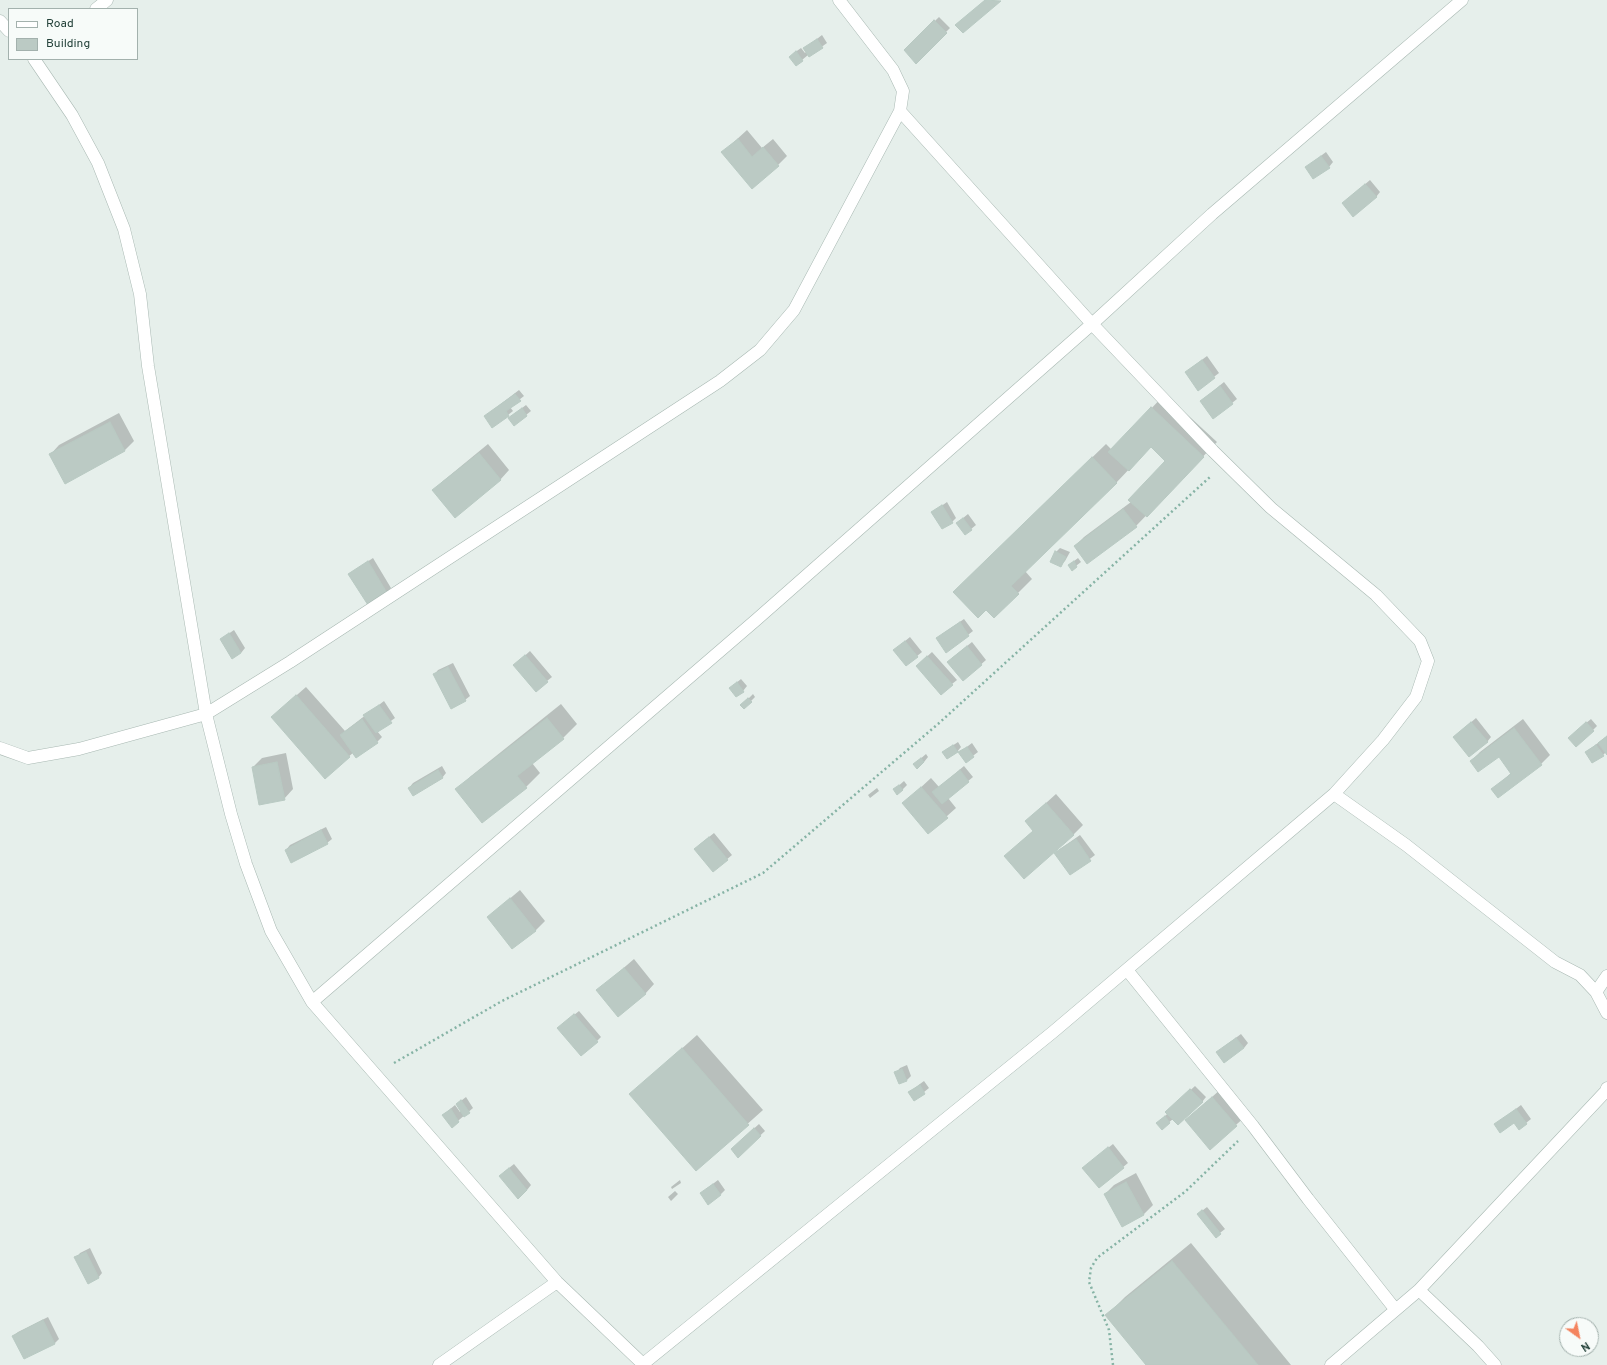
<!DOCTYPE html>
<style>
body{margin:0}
#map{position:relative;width:1607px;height:1365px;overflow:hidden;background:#e6efeb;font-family:Overpass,sans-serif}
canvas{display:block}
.legend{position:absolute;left:8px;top:8px;width:130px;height:52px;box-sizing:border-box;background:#f7fbf9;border:1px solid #a3b1ad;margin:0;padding:5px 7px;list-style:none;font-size:12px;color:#24423a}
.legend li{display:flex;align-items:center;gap:8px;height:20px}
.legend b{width:20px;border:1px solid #a3b1ad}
.north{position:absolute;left:1559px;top:1317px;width:40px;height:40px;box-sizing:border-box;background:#f7fbf9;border:1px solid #a3b1ad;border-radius:50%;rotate:147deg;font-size:11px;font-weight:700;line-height:16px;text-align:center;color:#24423a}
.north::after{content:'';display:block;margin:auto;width:14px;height:18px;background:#f4845f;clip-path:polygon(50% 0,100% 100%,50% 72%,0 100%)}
</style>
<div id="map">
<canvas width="1607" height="1365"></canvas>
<ul class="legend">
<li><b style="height:5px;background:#fff"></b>Road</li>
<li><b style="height:11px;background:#bbcac4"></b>Building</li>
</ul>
<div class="north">N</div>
</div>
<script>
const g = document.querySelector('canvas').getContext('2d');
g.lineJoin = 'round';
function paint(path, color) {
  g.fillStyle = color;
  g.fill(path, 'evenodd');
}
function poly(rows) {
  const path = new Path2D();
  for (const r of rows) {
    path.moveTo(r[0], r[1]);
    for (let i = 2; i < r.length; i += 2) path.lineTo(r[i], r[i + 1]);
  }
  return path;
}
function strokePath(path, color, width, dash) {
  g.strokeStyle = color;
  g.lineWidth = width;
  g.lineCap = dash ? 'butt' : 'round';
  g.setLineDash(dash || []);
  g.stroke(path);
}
paint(poly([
 [939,17,950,28,916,62,905,50],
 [822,35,827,43,809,56,808,55,802,60,794,53,801,48,805,53,806,52,804,49],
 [747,130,762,148,773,139,787,156,778,165,723,152],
 [1326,152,1333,162,1329,167,1306,167],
 [1370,180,1380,192,1376,197,1343,203],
 [1207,356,1219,373,1198,389,1191,368],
 [1224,382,1237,399,1232,403,1201,401],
 [519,390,524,396,510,407,513,411,508,415,485,416],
 [1165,394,1217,442,1136,526,1075,546,1084,537,1131,502,1166,460,1151,446,1116,483,1025,571,1032,579,994,617,968,578,1106,444,1112,450],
 [526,405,531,411,526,415,509,418],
 [119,413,134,441,125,450,50,455,59,445],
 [488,444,509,470,500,480,434,490,443,481],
 [947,502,956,518,952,522,933,512],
 [968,514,976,525,965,534,957,523],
 [1060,548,1070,552,1065,561,1060,566,1056,552],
 [373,558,391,588,387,592,349,574],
 [1078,558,1081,562,1072,569,1069,565],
 [964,619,973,631,946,652,942,634],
 [234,630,245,648,241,653,221,639],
 [910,637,922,652,906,665,899,646],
 [972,642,986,660,963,680,952,658],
 [530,651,552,677,547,681,519,661],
 [932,652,957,680,952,684,921,662],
 [453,663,470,696,465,700,434,675,438,670],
 [741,679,747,686,743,691,730,688],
 [306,687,345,731,384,701,395,718,377,731,382,737,377,742,356,756,354,752,325,777,282,708],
 [753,694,755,697,744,708,742,705],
 [561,704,577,724,563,738,532,763,540,773,526,787,482,822,457,789,471,776],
 [1476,718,1491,737,1487,742,1454,737],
 [1523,719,1550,755,1541,764,1498,797,1492,790,1511,773,1499,756,1471,761,1480,752],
 [1591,719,1597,726,1593,730,1574,733],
 [1607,736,1607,754,1606,752,1603,755,1586,752],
 [958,742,961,747,957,752,943,752],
 [972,743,978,752,966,761,960,752],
 [286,753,293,789,284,799,253,767,262,758],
 [926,754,928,757,924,762,919,760],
 [442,766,446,773,442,778,409,788,413,783],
 [964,766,973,777,948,798,956,808,928,833,904,803,931,778,939,787],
 [904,781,907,785,902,790,895,789],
 [877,788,879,791,870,798,868,795],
 [1056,794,1083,825,1073,835,1015,847,1034,830,1026,821],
 [326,827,332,839,327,843,286,850,290,845],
 [714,833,732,855,713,871,699,845],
 [1080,835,1095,855,1070,874,1060,849],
 [520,890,545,921,536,930,512,948,488,917],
 [634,959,654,984,645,994,598,990],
 [579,1011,601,1037,597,1041,563,1024],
 [1241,1034,1248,1043,1244,1048,1222,1048],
 [697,1035,763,1110,696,1170,631,1094],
 [907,1065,911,1076,907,1080,900,1083,896,1073,900,1068],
 [924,1081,929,1088,914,1100,909,1092],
 [1195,1086,1206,1097,1202,1102,1173,1119,1162,1128,1158,1123,1168,1113,1171,1108],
 [1221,1089,1246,1116,1210,1148,1186,1120],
 [466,1097,473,1108,452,1126,443,1115,455,1105,460,1112,461,1111,457,1104],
 [1521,1105,1531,1119,1526,1123,1514,1122,1496,1124],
 [759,1124,765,1131,738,1156,736,1145],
 [1113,1144,1128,1163,1099,1187,1088,1164],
 [514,1164,531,1185,527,1190,504,1172],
 [1136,1173,1153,1205,1144,1214,1122,1226,1105,1194,1114,1185],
 [680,1180,681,1183,672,1189,671,1187],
 [718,1180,725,1190,720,1195,706,1189],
 [675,1191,678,1194,671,1201,668,1197],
 [1207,1207,1225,1229,1216,1236,1198,1214],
 [1191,1243,1291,1365,1148,1365,1107,1315,1125,1297],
 [90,1248,102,1273,98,1278,76,1258,80,1253],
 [48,1317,59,1339,55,1343,24,1358,13,1336,18,1332]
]), '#0003');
const building = poly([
 [985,0,1001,1,963,33,955,25,985,0],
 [934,20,947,33,916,64,904,50,934,20],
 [817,39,823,48,809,57,803,48,817,39],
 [796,51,803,61,796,66,789,57,796,51],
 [738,139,752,157,763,147,779,166,752,189,721,152,738,139],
 [1321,156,1330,168,1313,179,1305,167,1321,156],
 [1365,184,1377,197,1353,217,1342,203,1365,184],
 [1202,360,1215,378,1198,391,1185,372,1202,360],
 [1220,386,1233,404,1213,419,1200,401,1220,386],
 [515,394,521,401,506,411,509,416,492,428,484,416,515,394],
 [1151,407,1204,457,1147,517,1128,500,1165,461,1151,447,1129,471,1108,452,1151,407],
 [522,408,527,416,514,426,508,418,522,408],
 [110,422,125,451,65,484,49,454,110,422],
 [479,453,501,480,455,518,432,490,479,453],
 [1092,457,1117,483,1011,586,1019,594,994,618,986,610,978,618,953,592,1092,457],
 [942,505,953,523,942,529,931,512,942,505],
 [1123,509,1137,527,1087,564,1074,546,1123,509],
 [963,518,972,530,965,535,956,523,963,518],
 [1055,551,1066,557,1061,567,1050,562,1055,551],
 [368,561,387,593,368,605,348,574,368,561],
 [1074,561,1077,567,1072,571,1068,565,1074,561],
 [960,622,969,636,946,653,936,638,960,622],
 [229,633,241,653,232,659,220,639,229,633],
 [905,641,918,657,906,666,893,650,905,641],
 [967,646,982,665,963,681,947,662,967,646],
 [525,655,548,682,536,692,513,665,525,655],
 [927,656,953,685,941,695,916,666,927,656],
 [448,667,466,701,451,709,433,674,448,667],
 [737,682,744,692,736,697,729,688,737,682],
 [296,695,350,757,325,779,271,717,296,695],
 [748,698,752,702,744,709,740,705,748,698],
 [379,705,392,723,376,733,363,715,379,705],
 [547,718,564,739,517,776,527,788,482,823,455,789,547,718],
 [362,719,378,743,356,758,340,735,362,719],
 [1471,722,1488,742,1469,757,1453,737,1471,722],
 [1586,722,1594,731,1576,747,1568,738,1586,722],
 [1514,728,1542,765,1498,798,1491,789,1511,774,1499,757,1478,772,1470,761,1514,728],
 [1607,736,1607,755,1598,743,1607,736],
 [953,745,958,752,947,759,942,752,953,745],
 [1596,745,1604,756,1592,763,1585,752,1596,745],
 [967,747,974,757,966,763,958,752,967,747],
 [921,758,924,762,917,769,913,764,921,758],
 [277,762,285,800,259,805,252,767,277,762],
 [438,770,443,778,413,796,408,788,438,770],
 [960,770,969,782,942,804,932,792,960,770],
 [899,785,903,790,897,795,893,789,899,785],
 [921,787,948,818,928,834,902,803,921,787],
 [1046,803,1074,835,1024,879,1004,856,1033,831,1025,821,1046,803],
 [321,830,328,844,291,863,285,850,321,830],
 [709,837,728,860,713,872,694,849,709,837],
 [1076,839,1091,861,1070,875,1054,853,1076,839],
 [510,898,536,931,512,949,487,917,510,898],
 [624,968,646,994,618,1017,596,990,624,968],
 [574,1014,598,1042,581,1056,557,1028,574,1014],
 [1236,1038,1244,1048,1224,1063,1216,1052,1236,1038],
 [682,1048,749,1125,696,1171,629,1094,682,1048],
 [902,1069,907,1081,899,1084,894,1072,902,1069],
 [920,1085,925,1094,914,1101,908,1092,920,1085],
 [1190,1089,1203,1102,1178,1125,1165,1112,1190,1089],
 [1212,1097,1237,1126,1210,1150,1185,1120,1212,1097],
 [461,1100,470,1113,464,1117,456,1104,461,1100],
 [451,1109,459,1122,452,1128,442,1115,451,1109],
 [1516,1109,1527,1124,1519,1130,1514,1123,1500,1133,1494,1124,1516,1109],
 [1165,1116,1170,1123,1162,1130,1156,1123,1165,1116],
 [754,1128,761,1136,738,1158,731,1149,754,1128],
 [1108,1147,1124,1168,1099,1188,1082,1168,1108,1147],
 [509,1168,527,1190,518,1199,499,1176,509,1168],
 [1126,1182,1144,1215,1122,1227,1104,1194,1126,1182],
 [713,1184,721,1195,708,1205,700,1193,713,1184],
 [1202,1210,1221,1234,1216,1238,1197,1214,1202,1210],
 [86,1252,99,1278,88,1284,74,1257,86,1252],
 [1172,1261,1258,1365,1146,1365,1105,1315,1172,1261],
 [43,1320,55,1344,24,1359,12,1336,43,1320]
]);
paint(building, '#bbcac4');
strokePath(building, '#b8c9c2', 1);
const minor = poly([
 [96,9,107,0],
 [0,21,9,31],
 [34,59,72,115,98,163,124,229,140,294,148,366,206,714,231,814,246,864,271,931,312,1002,557,1282,644,1365],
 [0,748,28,758,79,749,206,714,290,662,720,381,760,350,794,310,900,111,903,91,893,70,839,0],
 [1334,794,1406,845,1555,962,1580,975,1596,992,1607,1013],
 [1127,970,1253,1126,1308,1199,1395,1309],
 [1596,992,1607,976],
 [312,1002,756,620,1092,324,1212,214,1462,0],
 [1419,1290,1478,1346,1495,1365],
 [643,1364,1053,1032,1334,794,1383,740,1416,697,1428,661,1420,641,1376,595,1271,508,1213,451,1092,324,900,111],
 [439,1365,557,1282],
 [1331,1365,1419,1290,1606,1091,1607,1088]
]);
strokePath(minor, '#a8b8b2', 13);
strokePath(poly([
 [394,1063,502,1001,763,873,938,724,1210,477],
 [1113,1365,1109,1330,1089,1282,1091,1268,1097,1258,1186,1191,1238,1141]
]), '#86b3a5', 2.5, [2, 3]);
strokePath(minor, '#fff', 12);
</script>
